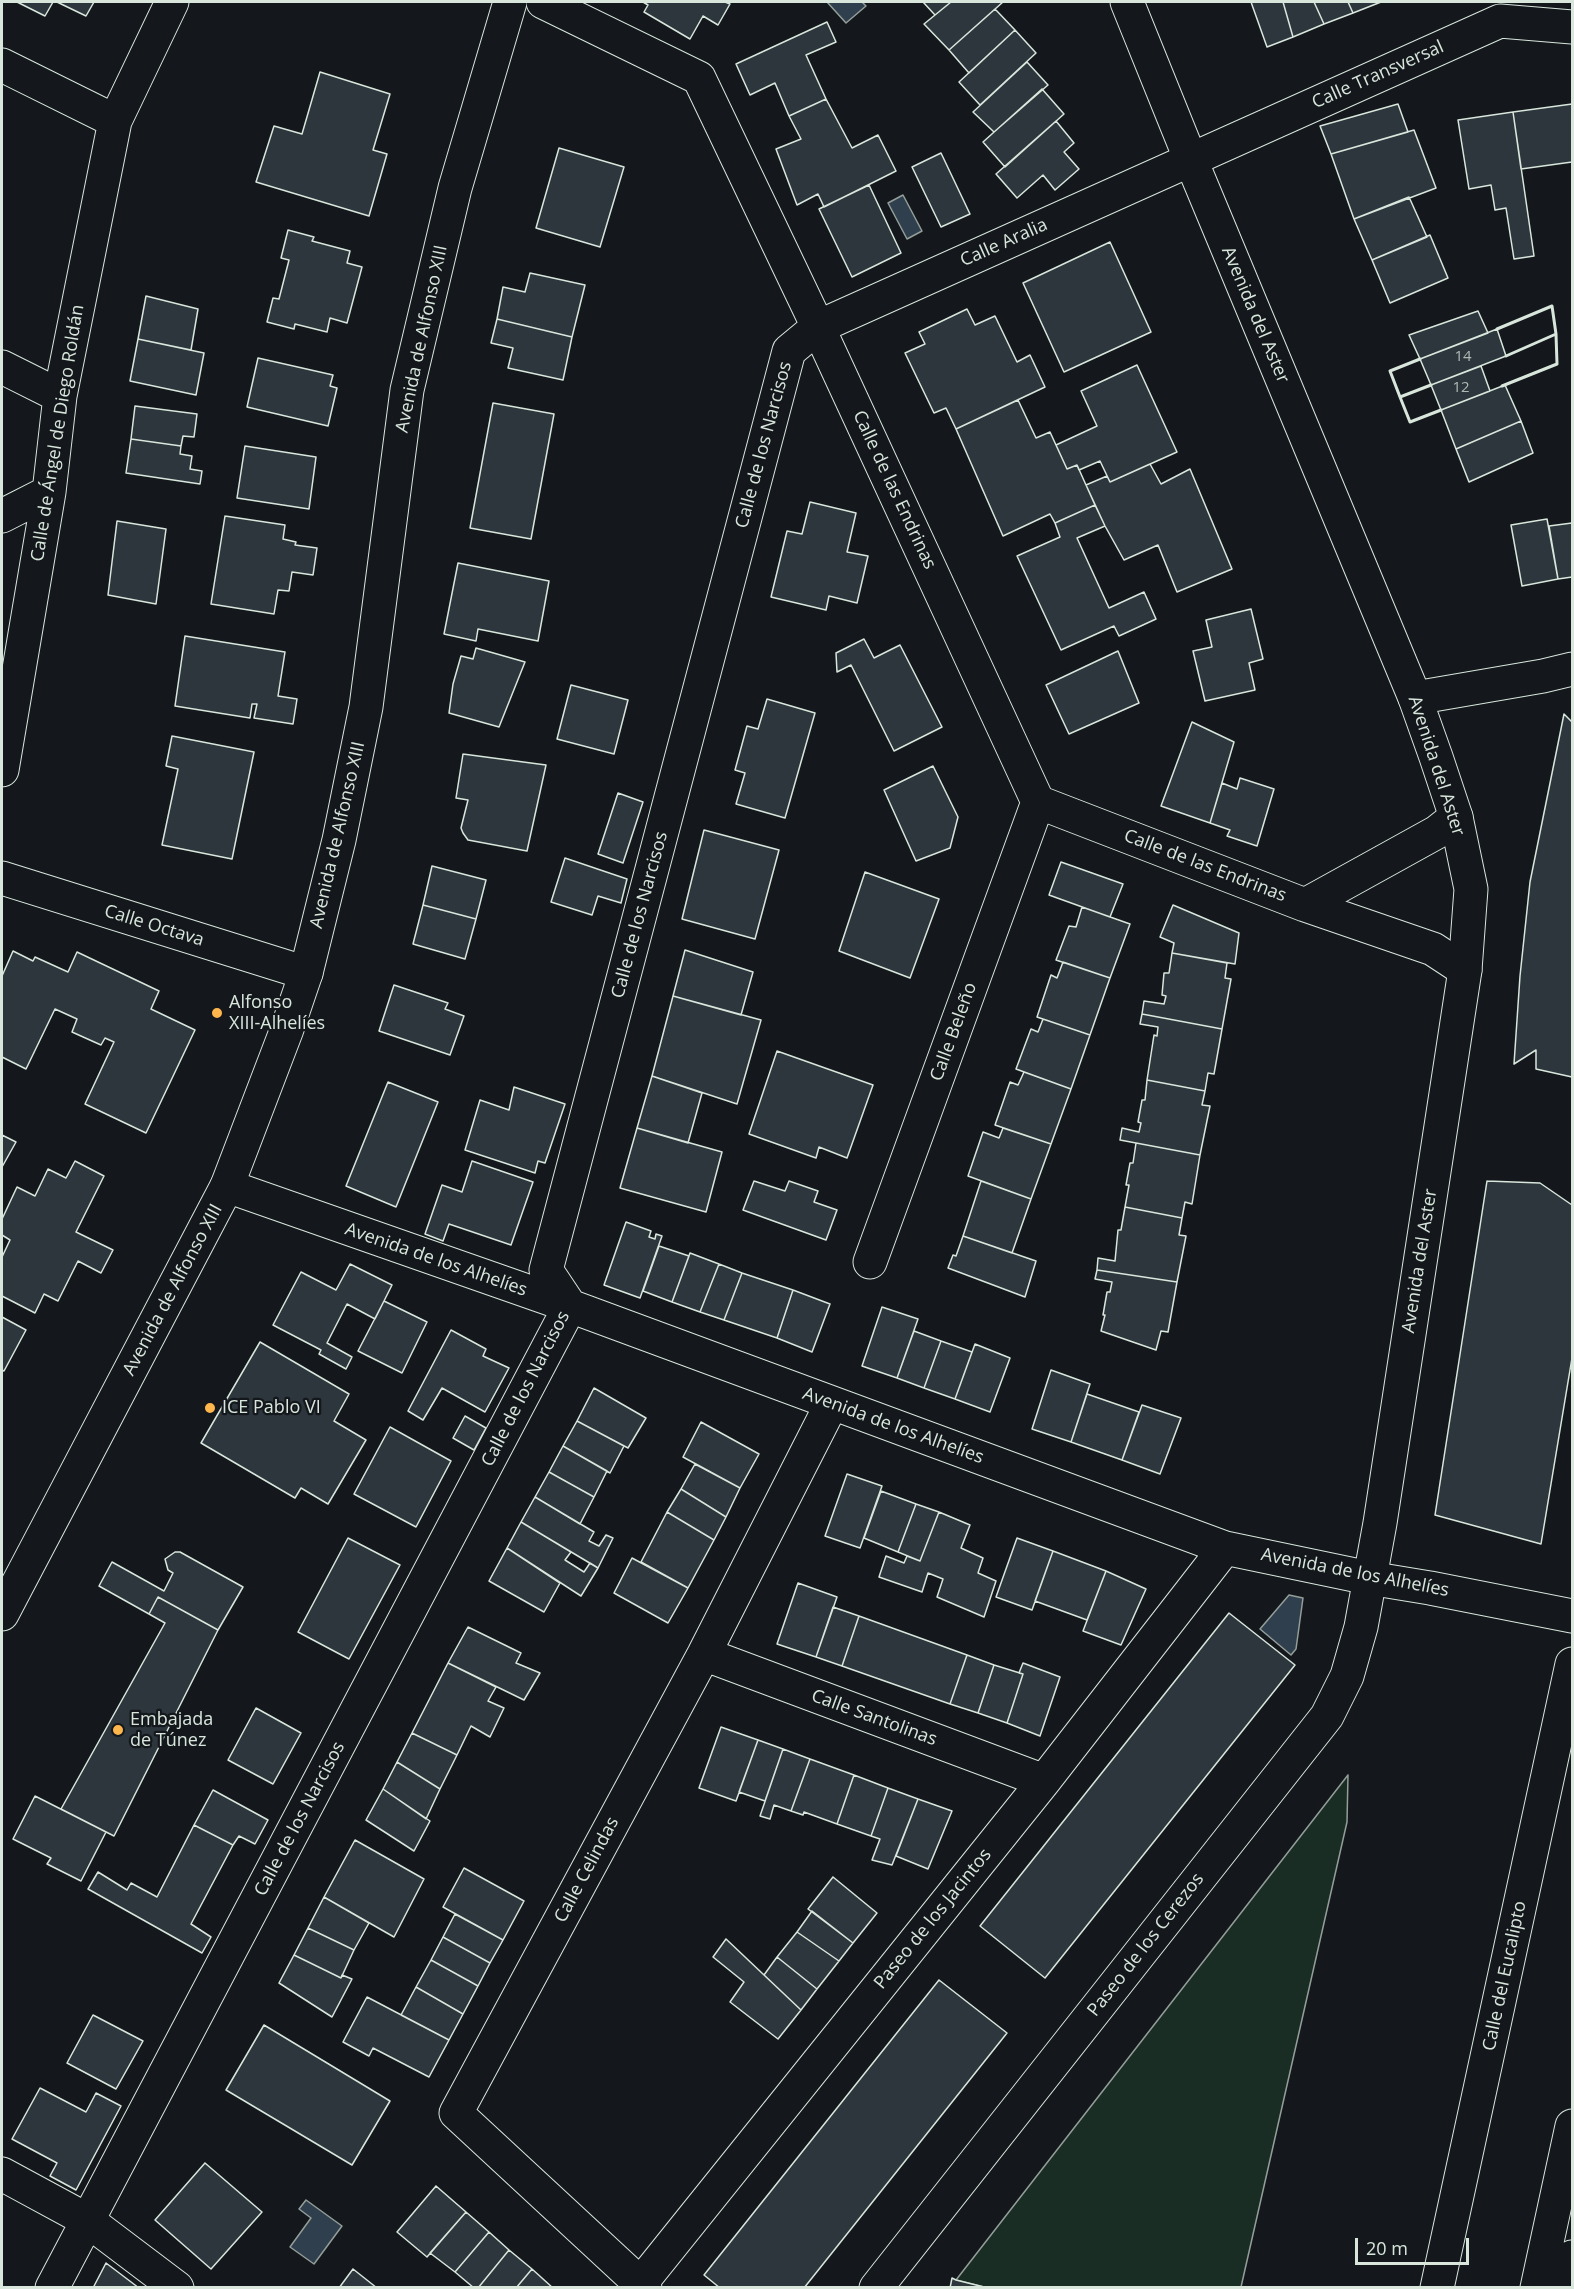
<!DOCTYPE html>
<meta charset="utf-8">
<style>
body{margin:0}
#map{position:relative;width:1574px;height:2289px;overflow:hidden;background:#14181c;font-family:"Open Sans",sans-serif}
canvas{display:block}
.frame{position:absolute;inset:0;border:3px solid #d8e6dc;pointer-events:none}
.scale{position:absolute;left:1355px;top:2238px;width:114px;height:27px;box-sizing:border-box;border:3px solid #d8e6dc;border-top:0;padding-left:8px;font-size:18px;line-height:21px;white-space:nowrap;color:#d8e6dc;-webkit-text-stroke:4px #14181c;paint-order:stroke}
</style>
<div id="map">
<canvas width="1574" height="2289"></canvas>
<div class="frame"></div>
<div class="scale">20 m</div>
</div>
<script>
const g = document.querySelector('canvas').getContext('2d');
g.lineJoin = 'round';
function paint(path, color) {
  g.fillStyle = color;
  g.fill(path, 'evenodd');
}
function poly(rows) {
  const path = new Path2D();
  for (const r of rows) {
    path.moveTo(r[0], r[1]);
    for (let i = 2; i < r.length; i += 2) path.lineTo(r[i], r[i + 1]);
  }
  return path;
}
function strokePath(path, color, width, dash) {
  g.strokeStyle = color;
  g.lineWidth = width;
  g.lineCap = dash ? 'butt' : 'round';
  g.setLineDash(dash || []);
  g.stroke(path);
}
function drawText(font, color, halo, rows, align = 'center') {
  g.font = font + ' "Open Sans",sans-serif';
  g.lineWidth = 4.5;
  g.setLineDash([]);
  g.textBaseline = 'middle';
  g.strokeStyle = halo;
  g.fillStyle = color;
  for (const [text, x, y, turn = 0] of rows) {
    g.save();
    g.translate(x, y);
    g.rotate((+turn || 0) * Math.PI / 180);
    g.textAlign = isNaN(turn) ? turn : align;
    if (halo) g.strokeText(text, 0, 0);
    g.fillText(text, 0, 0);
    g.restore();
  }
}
const green = poly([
 [1348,1775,1347,1822,1241,2287,988,2288,956,2280,1348,1775]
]);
paint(green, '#1a2d24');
strokePath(green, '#939e99', 1.5);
const water = poly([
 [827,2,862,2,866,6,846,23,827,2],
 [903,195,922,231,907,239,888,203,903,195],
 [1289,1595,1303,1598,1296,1649,1291,1655,1260,1629,1289,1595],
 [306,2200,342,2226,314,2264,290,2247,311,2218,299,2209,306,2200]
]);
paint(water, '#2f3f4d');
strokePath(water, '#939e99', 1.5);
const building = poly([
 [17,2,53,2,45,16,17,2],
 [57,2,94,2,86,16,57,2],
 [643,2,725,2,730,4,718,25,703,16,690,39,644,12,648,5,643,2],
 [923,2,951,2,935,15,923,2],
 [951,2,1003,2,949,50,924,24,951,2],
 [1251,2,1283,2,1293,37,1267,47,1251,2],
 [1283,2,1314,2,1324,24,1293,37,1283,2],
 [1314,2,1348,2,1353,13,1324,24,1314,2],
 [1348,2,1381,2,1353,13,1348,2],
 [995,9,1015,30,969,73,949,50,995,9],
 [827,22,836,42,806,55,826,99,789,116,775,83,750,95,736,64,827,22],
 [1015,30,1036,53,980,105,959,82,1015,30],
 [1027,62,1048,85,994,132,973,112,1027,62],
 [320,72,390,94,373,150,387,154,369,216,256,182,274,126,302,134,320,72],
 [1042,89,1064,114,1005,167,983,142,1042,89],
 [826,99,852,148,878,135,896,171,824,207,818,194,797,205,776,149,801,139,789,116,826,99],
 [1398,104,1408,132,1331,154,1320,126,1398,104],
 [1572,104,1572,162,1521,169,1513,112,1572,104],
 [1513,112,1534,256,1514,259,1506,208,1495,210,1491,185,1469,189,1458,120,1513,112],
 [1056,121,1074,143,1064,152,1079,169,1055,190,1043,175,1017,198,996,174,1056,121],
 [1414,130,1436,188,1354,219,1331,154,1414,130],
 [559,148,624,167,600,247,536,228,559,148],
 [941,153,970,214,941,227,912,167,941,153],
 [869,185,901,253,852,277,819,209,869,185],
 [1409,197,1427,237,1372,260,1354,219,1409,197],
 [288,230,314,237,312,241,350,251,347,263,362,267,347,323,330,318,327,332,295,324,294,329,267,322,273,298,279,299,289,260,281,258,288,230],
 [1430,235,1448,278,1390,303,1372,260,1430,235],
 [1110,242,1151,332,1064,372,1023,283,1110,242],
 [530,273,585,285,572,337,497,319,503,287,525,292,530,273],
 [146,296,198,309,191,350,138,339,146,296],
 [967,309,975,325,995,316,1017,362,1030,355,1045,387,956,429,946,408,934,413,905,353,925,344,919,332,967,309],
 [1478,311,1488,333,1420,359,1409,335,1478,311],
 [497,319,572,337,563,380,508,368,513,348,491,343,497,319],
 [1497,329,1506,356,1431,385,1420,359,1497,329],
 [138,339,204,353,196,395,130,381,138,339],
 [258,358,333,375,330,386,337,388,328,426,247,407,258,358],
 [1137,365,1177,452,1110,482,1100,461,1079,470,1077,465,1067,469,1056,445,1097,426,1081,391,1137,365],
 [1481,366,1490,391,1441,410,1431,385,1481,366],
 [1505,385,1521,421,1456,449,1441,410,1505,385],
 [1018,400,1036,438,1050,432,1067,469,1077,465,1095,505,1055,523,1050,514,1003,536,956,429,1018,400],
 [493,403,554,414,531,539,470,528,493,403],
 [135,406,197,414,194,437,183,436,181,446,131,439,135,406],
 [1521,421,1533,453,1469,482,1456,449,1521,421],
 [131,439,181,446,180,454,192,456,190,469,202,471,200,484,126,473,131,439],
 [245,446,316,457,309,509,237,498,245,446],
 [1150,464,1161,484,1190,469,1232,569,1177,592,1158,545,1124,560,1105,526,1086,485,1107,476,1110,482,1150,464],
 [810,502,856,513,847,552,868,556,857,603,829,596,826,610,771,597,787,531,802,534,810,502],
 [1095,505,1105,526,1077,538,1109,608,1144,592,1156,619,1119,636,1114,626,1061,650,1017,556,1060,537,1055,523,1095,505],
 [225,516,285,525,283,539,296,542,295,545,317,548,313,575,292,572,289,591,278,590,274,614,211,604,225,516],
 [1547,519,1558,579,1522,586,1511,525,1547,519],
 [117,521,166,529,156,604,108,595,117,521],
 [1572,523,1572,577,1558,579,1549,526,1572,523],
 [458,563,549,581,538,641,478,629,476,641,444,634,458,563],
 [1251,609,1263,659,1249,663,1255,690,1205,701,1193,651,1212,647,1206,620,1251,609],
 [185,636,285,652,278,696,297,699,293,724,254,718,257,704,252,704,250,718,175,706,185,636],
 [864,639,874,658,900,645,942,727,894,751,851,665,837,672,836,653,864,639],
 [476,648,525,662,499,727,449,713,453,684,461,656,473,659,476,648],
 [1118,651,1139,703,1069,734,1046,685,1118,651],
 [571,685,628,700,614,754,557,739,571,685],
 [767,699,815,713,785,818,736,804,745,773,735,770,747,726,758,729,767,699],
 [1564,714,1572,722,1572,1077,1536,1069,1536,1050,1514,1064,1520,976,1530,882,1564,714],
 [1192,722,1234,742,1210,823,1161,806,1192,722],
 [172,736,254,752,232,859,162,845,178,769,166,766,172,736],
 [463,754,546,765,527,851,468,840,463,833,461,828,468,800,456,798,463,754],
 [933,766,958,817,950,848,916,861,884,790,933,766],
 [1240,778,1274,789,1257,846,1227,836,1230,830,1210,823,1222,783,1237,789,1240,778],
 [618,793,643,802,623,863,598,854,618,793],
 [704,830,779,850,755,939,682,919,704,830],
 [565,858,627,879,621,903,598,896,592,915,551,902,565,858],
 [1061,862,1123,884,1110,917,1049,895,1061,862],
 [432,866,486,880,476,919,423,905,432,866],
 [865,872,939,899,910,978,839,951,865,872],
 [423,905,476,919,465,959,413,944,423,905],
 [1173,905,1239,933,1235,964,1172,953,1174,943,1160,937,1173,905],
 [1082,907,1130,924,1110,978,1056,960,1069,926,1076,927,1082,907],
 [685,950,753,972,741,1015,673,996,685,950],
 [13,951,33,961,35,957,68,972,77,952,159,991,151,1009,195,1030,146,1133,85,1104,114,1042,105,1038,101,1045,72,1032,77,1019,55,1009,26,1069,2,1057,2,976,13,951],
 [1172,953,1227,963,1225,978,1231,979,1222,1029,1142,1014,1144,1001,1164,1004,1166,996,1162,995,1164,973,1169,973,1172,953],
 [1063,962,1110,978,1090,1035,1037,1017,1051,975,1057,978,1063,962],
 [394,985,448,1003,445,1009,464,1016,450,1055,379,1031,394,985],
 [673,996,761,1020,737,1104,652,1076,673,996],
 [1142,1014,1222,1029,1214,1074,1208,1073,1205,1091,1147,1080,1154,1035,1157,1036,1158,1027,1140,1024,1142,1014],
 [1043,1019,1090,1035,1071,1089,1016,1069,1031,1029,1038,1032,1043,1019],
 [777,1051,873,1085,847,1158,819,1147,816,1158,749,1134,777,1051],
 [1024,1072,1071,1089,1051,1144,995,1125,1010,1082,1018,1085,1024,1072],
 [652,1076,702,1093,688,1143,637,1128,652,1076],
 [1147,1080,1205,1091,1202,1105,1210,1106,1200,1155,1120,1140,1122,1128,1139,1132,1141,1123,1138,1122,1142,1100,1145,1100,1147,1080],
 [388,1082,438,1102,396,1207,346,1186,388,1082],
 [514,1087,565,1104,545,1163,538,1161,535,1173,465,1150,480,1100,509,1110,514,1087],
 [637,1128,722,1152,706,1212,620,1188,637,1128],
 [1003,1128,1051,1144,1031,1199,968,1176,983,1132,999,1138,1003,1128],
 [2,1135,16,1142,2,1167,2,1135],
 [1136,1143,1200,1155,1192,1204,1185,1202,1182,1218,1125,1207,1129,1185,1126,1185,1130,1163,1133,1163,1136,1143],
 [75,1161,104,1176,76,1232,113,1250,101,1273,78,1261,58,1301,44,1294,35,1313,2,1296,2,1257,10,1240,2,1235,2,1219,17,1187,35,1196,48,1169,66,1178,75,1161],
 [472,1161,533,1182,511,1245,449,1224,443,1241,425,1234,442,1185,462,1192,472,1161],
 [754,1181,785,1191,789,1181,818,1191,814,1202,837,1210,826,1240,743,1210,754,1181],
 [981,1181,1031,1199,1012,1253,963,1236,981,1181],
 [1487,1181,1540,1183,1572,1205,1572,1358,1541,1544,1435,1515,1487,1181],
 [1125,1207,1182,1218,1179,1235,1186,1236,1177,1282,1097,1270,1098,1258,1115,1261,1118,1230,1121,1230,1125,1207],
 [626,1222,651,1231,649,1237,655,1239,656,1234,662,1236,640,1298,604,1285,626,1222],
 [963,1236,1036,1261,1025,1297,948,1268,953,1255,956,1256,963,1236],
 [659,1246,689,1256,672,1302,643,1291,659,1246],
 [690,1253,719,1264,700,1312,672,1302,690,1253],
 [350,1264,392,1285,375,1319,347,1304,327,1343,352,1357,346,1369,319,1354,321,1350,273,1325,301,1272,336,1290,350,1264],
 [719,1264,742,1273,724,1320,700,1312,719,1264],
 [1097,1270,1177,1282,1168,1332,1161,1331,1156,1350,1101,1331,1105,1315,1103,1315,1107,1292,1110,1292,1112,1282,1095,1279,1097,1270],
 [742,1273,793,1290,777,1338,724,1320,742,1273],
 [793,1290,830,1304,812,1352,777,1338,793,1290],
 [384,1301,427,1322,402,1373,358,1351,384,1301],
 [882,1307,918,1319,897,1378,862,1366,882,1307],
 [2,1317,26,1330,4,1371,2,1370,2,1317],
 [451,1330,486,1349,483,1356,509,1368,485,1412,442,1388,423,1420,408,1411,451,1330],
 [914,1331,941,1341,924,1388,897,1378,914,1331],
 [941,1341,972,1352,955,1399,924,1388,941,1341],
 [260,1342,349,1394,334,1421,366,1440,328,1504,301,1488,295,1498,201,1443,260,1342],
 [975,1344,1010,1358,990,1412,955,1399,975,1344],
 [1051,1370,1090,1384,1071,1442,1032,1429,1051,1370],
 [594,1388,646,1418,628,1448,577,1421,594,1388],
 [1087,1394,1139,1412,1122,1460,1071,1442,1087,1394],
 [1142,1405,1181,1418,1160,1474,1122,1460,1142,1405],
 [465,1416,486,1428,474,1450,453,1438,465,1416],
 [577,1421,624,1446,610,1473,563,1446,577,1421],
 [701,1422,759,1454,740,1488,683,1457,701,1422],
 [390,1427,451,1461,416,1527,354,1494,390,1427],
 [563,1446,607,1471,594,1497,549,1472,563,1446],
 [695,1464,740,1488,726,1517,681,1489,695,1464],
 [549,1472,594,1497,580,1524,535,1497,549,1472],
 [847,1474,882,1486,860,1548,825,1536,847,1474],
 [681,1489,726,1517,714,1540,667,1512,681,1489],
 [881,1491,916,1504,898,1552,864,1538,881,1491],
 [535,1497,594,1532,589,1541,599,1546,606,1535,613,1538,598,1568,521,1522,535,1497],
 [916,1504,939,1512,920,1561,898,1552,916,1504],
 [667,1512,714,1540,688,1588,641,1562,667,1512],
 [939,1512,970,1525,961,1548,983,1558,978,1573,996,1581,984,1617,937,1597,943,1579,928,1573,922,1592,879,1577,886,1556,904,1563,907,1556,920,1561,939,1512],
 [521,1522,571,1552,565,1560,584,1572,590,1563,598,1568,581,1596,507,1548,521,1522],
 [348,1538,400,1565,349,1659,298,1632,348,1538],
 [1017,1538,1053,1551,1032,1610,996,1597,1017,1538],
 [507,1548,560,1583,544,1612,489,1581,507,1548],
 [1053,1551,1106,1571,1087,1620,1035,1601,1053,1551],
 [175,1552,180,1552,243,1587,218,1630,158,1597,149,1614,99,1586,112,1562,164,1591,173,1573,168,1570,165,1559,175,1552],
 [632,1558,688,1588,668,1623,614,1593,632,1558],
 [1106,1571,1146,1589,1121,1645,1083,1631,1106,1571],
 [798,1583,837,1597,816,1657,777,1644,798,1583],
 [158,1597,218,1630,114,1836,61,1809,165,1623,149,1614,158,1597],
 [833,1607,859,1616,842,1666,816,1657,833,1607],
 [1229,1613,1295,1665,1045,1978,980,1926,1229,1613],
 [859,1616,967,1655,950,1704,842,1666,859,1616],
 [468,1627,521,1653,516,1663,540,1673,524,1700,448,1663,468,1627],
 [967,1655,994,1665,978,1713,950,1704,967,1655],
 [448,1663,496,1687,488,1701,504,1708,490,1737,471,1726,457,1755,412,1733,448,1663],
 [1023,1663,1060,1677,1040,1736,1007,1723,1023,1674,1019,1673,1023,1663],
 [994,1665,1023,1674,1007,1723,978,1713,994,1665],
 [256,1708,301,1733,273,1784,228,1760,256,1708],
 [721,1727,758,1740,736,1801,699,1788,721,1727],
 [412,1733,457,1755,440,1789,397,1762,412,1733],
 [758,1740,783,1749,765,1801,739,1792,758,1740],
 [783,1749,810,1759,791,1811,774,1805,770,1819,760,1816,783,1749],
 [810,1759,854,1775,837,1824,804,1812,803,1815,791,1811,810,1759],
 [397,1762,440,1789,426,1819,383,1789,397,1762],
 [854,1775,888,1788,871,1836,837,1824,854,1775],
 [888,1788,918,1799,892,1865,872,1860,880,1839,871,1836,888,1788],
 [383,1789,430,1821,414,1851,366,1820,383,1789],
 [213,1790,268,1820,255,1844,239,1836,233,1845,194,1825,213,1790],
 [35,1796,106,1832,81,1881,47,1864,51,1858,13,1839,35,1796],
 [918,1799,952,1811,928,1869,896,1856,918,1799],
 [194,1825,233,1845,191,1924,211,1937,202,1953,88,1889,98,1872,127,1890,131,1883,157,1897,194,1825],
 [355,1840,424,1879,394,1937,324,1897,355,1840],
 [464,1868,524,1901,503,1940,443,1907,464,1868],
 [833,1877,877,1913,853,1943,808,1909,833,1877],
 [324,1897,369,1923,354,1950,308,1928,324,1897],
 [812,1911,853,1943,839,1961,797,1932,812,1911],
 [455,1914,503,1940,490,1963,443,1937,455,1914],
 [308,1928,354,1950,341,1978,294,1955,308,1928],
 [797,1932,839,1961,817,1989,777,1957,797,1932],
 [443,1937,490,1963,478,1986,431,1960,443,1937],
 [726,1939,801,2010,778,2039,730,2002,744,1982,713,1957,726,1939],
 [294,1955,341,1978,342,1975,352,1979,332,2017,279,1983,294,1955],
 [777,1957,817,1989,801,2010,764,1975,777,1957],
 [431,1960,478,1986,463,2014,416,1987,431,1960],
 [939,1980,1007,2033,804,2288,720,2288,704,2275,939,1980],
 [416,1987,463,2014,449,2040,401,2015,416,1987],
 [367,1997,449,2040,429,2077,373,2048,369,2056,343,2042,367,1997],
 [93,2015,143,2041,116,2089,67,2063,93,2015],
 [264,2025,390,2101,352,2165,226,2090,264,2025],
 [40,2088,86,2112,96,2093,121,2106,76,2190,50,2176,57,2163,12,2139,40,2088],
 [205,2163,262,2212,211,2269,155,2220,205,2163],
 [436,2186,466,2212,427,2257,397,2232,436,2186],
 [466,2212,489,2232,455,2272,430,2253,466,2212],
 [489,2232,509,2250,478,2288,474,2288,455,2272,489,2232],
 [509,2250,532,2269,516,2288,478,2288,509,2250],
 [106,2263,139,2288,93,2288,106,2263],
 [353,2269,377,2288,339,2288,353,2269],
 [532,2269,553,2288,516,2288,532,2269],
 [952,2278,956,2280,988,2288,950,2288,952,2278]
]);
paint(building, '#2c363c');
strokePath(building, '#d8e6dc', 1.5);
const street = poly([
 [543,2,699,78,818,327,1038,802,1305,905,1433,949,1465,970],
 [2,65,115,121],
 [2,367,60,396],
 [2,516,49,492],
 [1415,698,1543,676,1572,669],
 [2,770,49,492,60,396,115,121,172,2],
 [2,878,306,973],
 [1305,905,1437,832,1456,817],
 [227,1186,570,1306,1225,1548,1369,1578,1430,1588,1572,1616],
 [870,1262,1038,802],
 [704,1654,1044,1781],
 [2,2174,87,2220,177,2288],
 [52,2288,570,1306,546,1270,789,351,818,327,1500,21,1572,27],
 [637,2288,1044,1781,1225,1548],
 [645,2288,456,2113,704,1654,832,1403],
 [1437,2288,1572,1664]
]);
const secondary = poly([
 [2,1614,227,1186,287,1029,306,973,339,840,366,707,407,390,455,188,510,2],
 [876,2288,1327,1716,1347,1676,1361,1627,1380,1523,1465,970,1471,889,1456,817,1436,757,1415,698,1190,158,1127,2]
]);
const highway = poly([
 [1537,2288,1572,2126],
 [1562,2288,1572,2257]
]);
strokePath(street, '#d8e6dc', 35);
strokePath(secondary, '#d8e6dc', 35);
strokePath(highway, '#d8e6dc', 35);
strokePath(street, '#14181c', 33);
strokePath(secondary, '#14181c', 33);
strokePath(highway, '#14181c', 33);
strokePath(poly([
 [1497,329,1552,306,1556,334,1506,356],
 [1420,359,1390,371,1400,397,1431,385],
 [1502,386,1557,364,1556,334],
 [1400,397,1410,422,1441,410]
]), '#d8e6dc', 3);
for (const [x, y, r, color] of [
 [217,1013,6,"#ffb74d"],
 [210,1408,6,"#ffb74d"],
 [118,1730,6,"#ffb74d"]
]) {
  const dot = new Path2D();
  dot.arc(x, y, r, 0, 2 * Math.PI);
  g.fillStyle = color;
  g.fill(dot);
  strokePath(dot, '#14181c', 2);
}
drawText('15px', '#adbab4', null, [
 ["14",1463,357],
 ["12",1461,388]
]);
drawText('18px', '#d8e6dc', '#14181c', [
 ["Calle Transversal",1378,75,-24],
 ["Calle Aralia",1004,243,-24],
 ["Avenida del Aster",1255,315,67],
 ["Avenida de Alfonso XIII",422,339,-78],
 ["Calle de Ángel de Diego Roldán",58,433,-81],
 ["Calle de los Narcisos",764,445,-75],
 ["Calle de las Endrinas",894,490,65],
 ["Avenida del Aster",1436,766,72],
 ["Avenida de Alfonso XIII",338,835,-77],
 ["Calle de las Endrinas",1205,866,21],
 ["Calle de los Narcisos",640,915,-75],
 ["Calle Octava",154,926,17],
 ["Calle Beleño",954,1032,-70],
 ["Avenida de los Alhelíes",436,1260,19],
 ["Avenida del Aster",1420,1261,-81],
 ["Avenida de Alfonso XIII",173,1290,-62],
 ["Calle de los Narcisos",526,1389,-63],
 ["Avenida de los Alhelíes",893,1426,20],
 ["Avenida de los Alhelíes",1355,1573,11],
 ["Calle Santolinas",874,1718,20],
 ["Calle de los Narcisos",300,1819,-62],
 ["Calle Celindas",587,1870,-62],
 ["Paseo de los Jacintos",933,1919,-51],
 ["Paseo de los Cerezos",1146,1945,-52],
 ["Calle del Eucalipto",1505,1976,-78]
]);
drawText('18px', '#d8e6dc', '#14181c', [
 ["Alfonso",229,1003],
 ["XIII-Alhelíes",229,1024],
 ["ICE Pablo VI",222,1408],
 ["Embajada",130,1720],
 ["de Túnez",130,1741]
], 'left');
</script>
